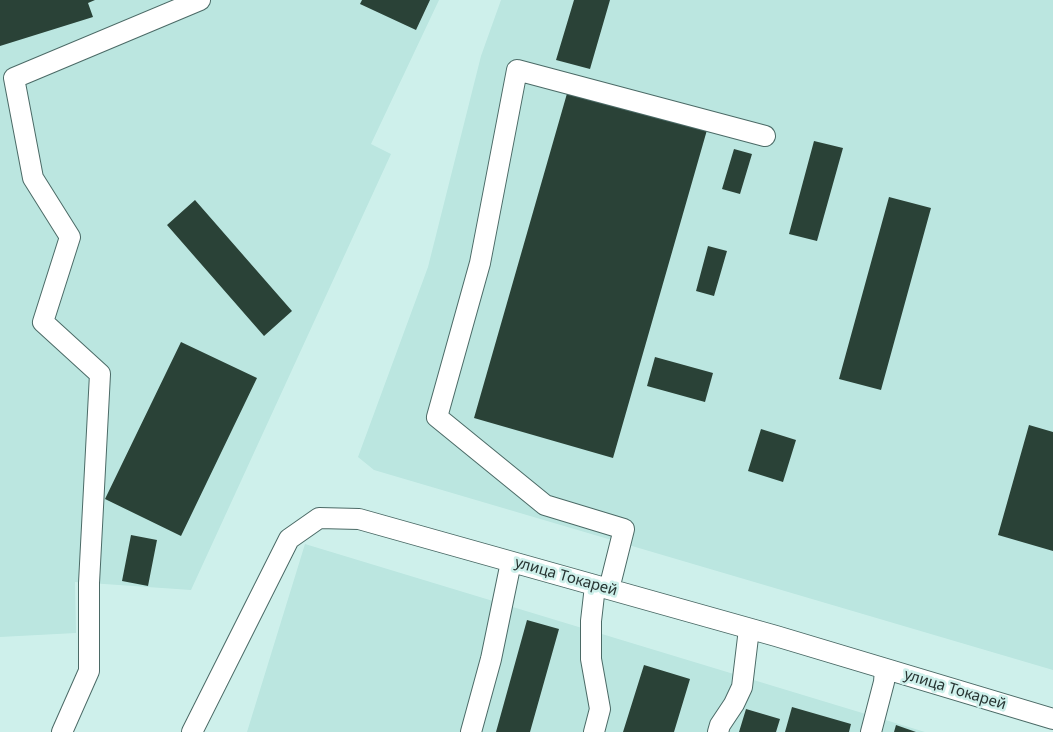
<!DOCTYPE html>
<meta charset="utf-8">
<style>
body{margin:0}
canvas{display:block;background:#cef0eb}
</style>
<canvas width="1053" height="732"></canvas>
<script>
const g = document.querySelector('canvas').getContext('2d');
g.lineJoin = 'round';
function paint(path, color) {
  g.fillStyle = color;
  g.fill(path, 'evenodd');
}
function poly(rows) {
  const path = new Path2D();
  for (const r of rows) {
    path.moveTo(r[0], r[1]);
    for (let i = 2; i < r.length; i += 2) path.lineTo(r[i], r[i + 1]);
  }
  return path;
}
function strokePath(path, color, width, dash) {
  g.strokeStyle = color;
  g.lineWidth = width;
  g.lineCap = dash ? 'butt' : 'round';
  g.setLineDash(dash || []);
  g.stroke(path);
}
function drawText(font, color, halo, rows, align = 'center') {
  g.font = font + ' "Noto Sans",sans-serif';
  g.lineWidth = 5;
  g.setLineDash([]);
  g.textBaseline = 'middle';
  g.strokeStyle = halo;
  g.fillStyle = color;
  for (const [text, x, y, turn = 0] of rows) {
    g.save();
    g.translate(x, y);
    g.rotate((+turn || 0) * Math.PI / 180);
    g.textAlign = isNaN(turn) ? turn : align;
    if (halo) g.strokeText(text, 0, 0);
    g.fillText(text, 0, 0);
    g.restore();
  }
}
paint(poly([
 [0,0,439,0,371,144,391,154,191,590,75,582,76,633,0,637],
 [501,0,1053,0,1053,670,374,470,358,457,428,267,481,56],
 [305,544,925,732,247,732]
]), '#bbe6e0');
paint(poly([
 [0,0,95,0,88,3,93,17,0,46],
 [362,0,430,0,416,30,360,4],
 [574,0,610,0,590,69,556,60],
 [568,90,707,130,613,458,474,418],
 [814,141,843,148,817,241,789,234],
 [734,149,752,154,740,194,722,189],
 [889,197,931,208,881,390,839,379],
 [195,200,292,311,264,336,167,225],
 [708,246,727,251,714,296,696,291],
 [181,342,257,378,181,536,105,499],
 [655,357,713,373,705,402,647,386],
 [1029,425,1053,432,1053,551,998,535],
 [761,429,796,440,783,482,748,471],
 [131,535,157,540,148,586,122,581],
 [527,620,559,629,530,732,496,732],
 [644,665,690,679,674,732,623,732],
 [792,707,851,724,849,732,785,732],
 [746,709,780,719,776,732,739,732],
 [896,725,916,732,894,732]
]), '#2a4237');
const minor = poly([
 [609,589,624,529,545,505,437,417,480,263,517,70,765,136],
 [62,732,89,671,89,583,100,374,43,322,70,237,33,178,14,78,200,0],
 [192,732,289,539,319,518,359,519,776,636,1053,719],
 [471,732,491,659,511,562],
 [594,732,600,709,591,659,591,621,595,586],
 [718,732,720,725,734,704,742,687,749,629],
 [871,732,884,682,885,669]
]);
strokePath(minor, '#4b6a66', 22);
strokePath(minor, '#fff', 20);
drawText('15px', '#273432', '#cef0eb', [
 ["улица Токарей",566,577,16],
 ["улица Токарей",955,690,17]
]);
</script>
